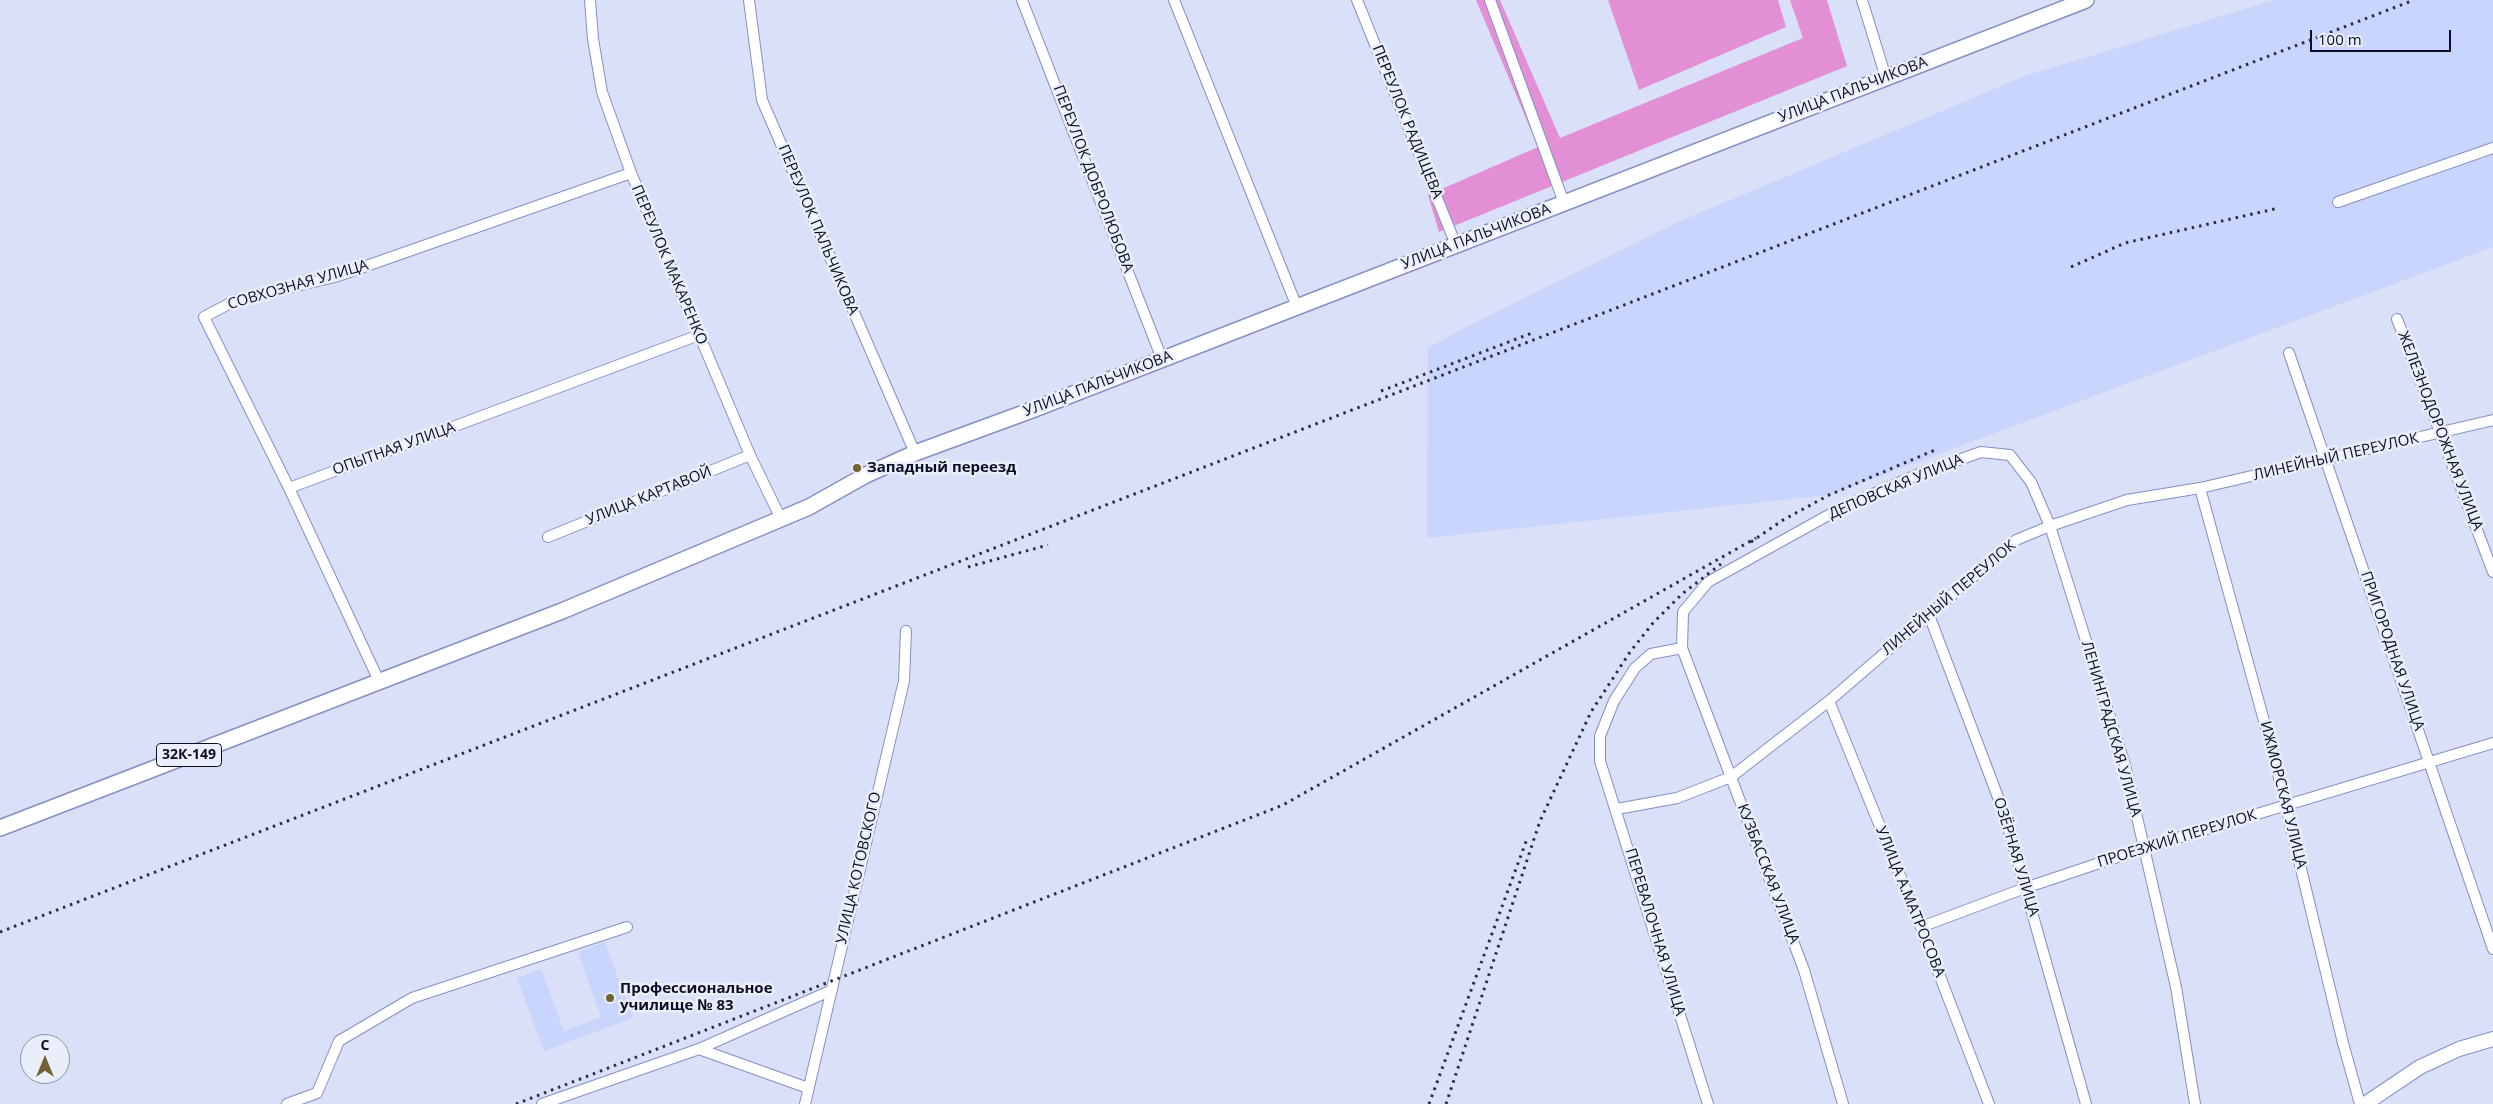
<!DOCTYPE html>
<meta charset="utf-8">
<style>
body{margin:0}
#map{position:relative;width:2493px;height:1104px;overflow:hidden;background:#d9e0f8;font-family:"Open Sans",sans-serif}
canvas{display:block}
.north{position:absolute;left:20px;top:1034px;width:50px;height:50px;box-sizing:border-box;background:#eaeefa;border:1px solid #9094a4;border-radius:50%;rotate:0deg;font-size:14px;font-weight:700;line-height:20px;text-align:center;color:#0a0e22}
.north::after{content:'';display:block;margin:auto;width:18px;height:22px;background:#716230;clip-path:polygon(50% 0,100% 100%,50% 72%,0 100%)}
.scale{position:absolute;left:2310px;top:30px;width:141px;height:22px;box-sizing:border-box;border:2px solid #0a0e22;border-top:0;padding-left:6px;font-size:15px;line-height:18px;white-space:nowrap;color:#0a0e22;-webkit-text-stroke:4px #eaeefa;paint-order:stroke}
</style>
<div id="map">
<canvas width="2493" height="1104"></canvas>
<div class="north">С</div>
<div class="scale">100 m</div>
</div>
<script>
const g = document.querySelector('canvas').getContext('2d');
g.lineJoin = 'round';
function paint(path, color) {
  g.fillStyle = color;
  g.fill(path, 'evenodd');
}
function poly(rows) {
  const path = new Path2D();
  for (const r of rows) {
    path.moveTo(r[0], r[1]);
    for (let i = 2; i < r.length; i += 2) path.lineTo(r[i], r[i + 1]);
  }
  return path;
}
function strokePath(path, color, width, dash) {
  g.strokeStyle = color;
  g.lineWidth = width;
  g.lineCap = dash ? 'butt' : 'round';
  g.setLineDash(dash || []);
  g.stroke(path);
}
function drawText(font, color, halo, rows, align = 'center') {
  g.font = font + ' "Open Sans",sans-serif';
  g.lineWidth = 5;
  g.setLineDash([]);
  g.textBaseline = 'middle';
  g.strokeStyle = halo;
  g.fillStyle = color;
  for (const [text, x, y, turn = 0] of rows) {
    g.save();
    g.translate(x, y);
    g.rotate((+turn || 0) * Math.PI / 180);
    g.textAlign = isNaN(turn) ? turn : align;
    if (halo) g.strokeText(text, 0, 0);
    g.fillText(text, 0, 0);
    g.restore();
  }
}
paint(poly([
 [2274,0,2493,0,2493,247,1829,495,1427,538,1428,348,1464,328,1678,222,2025,76],
 [605,942,633,1018,544,1051,517,978,541,969,564,1031,601,1017,578,952]
]), '#c9d5fc');
paint(poly([
 [1476,0,1500,0,1560,138,1803,38,1790,0,1827,0,1847,66,1439,232,1428,195,1538,147],
 [1608,0,1778,0,1786,27,1639,90]
]), '#e28fd5');
const street = poly([
 [590,0,593,39,602,92,631,173,750,455,781,519],
 [749,0,762,100,915,453],
 [1022,0,1162,359],
 [1174,0,1297,307],
 [1357,0,1456,245],
 [1490,0,1564,203],
 [1862,0,1886,78],
 [2338,202,2493,148],
 [2397,319,2493,572],
 [2289,353,2493,949],
 [289,488,204,317,236,300,335,277,631,173],
 [2200,488,2275,761,2343,1043,2360,1104],
 [548,537,750,455],
 [1929,615,2004,813,2086,1104],
 [1682,648,1804,970,1843,1104],
 [379,681,289,488,699,335],
 [1829,701,1921,927,1989,1104],
 [1617,809,1677,798,1731,777,1829,701,2016,540,2050,526,2127,500,2200,488,2493,420],
 [1921,927,2025,888,2144,848,2493,743],
 [699,1049,808,1088],
 [287,1104,317,1093,339,1041,412,998,627,927],
 [542,1104,699,1049,832,990],
 [805,1104,904,681,906,631],
 [1708,1104,1600,761,1600,736,1614,701,1635,668,1651,654,1682,648,1683,612,1708,582,1843,507,1914,476,1981,452,2010,455,2031,482,2050,526,2125,765,2176,987,2195,1104]
]);
const secondary = poly([
 [2365,1104,2420,1067,2459,1049,2493,1039]
]);
const primary = poly([
 [0,828,562,611,809,507,866,475,915,453,1032,410,2086,0]
]);
strokePath(street, '#8290c6', 12);
strokePath(secondary, '#8290c6', 16);
strokePath(primary, '#8290c6', 18);
strokePath(street, '#fff', 10);
strokePath(secondary, '#fff', 14);
strokePath(primary, '#fff', 15);
strokePath(poly([
 [2071,267,2125,243,2279,208],
 [1381,391,1532,333],
 [1751,542,1783,520,1829,495,1935,450],
 [968,567,1048,545],
 [0,932,2414,0],
 [516,1104,1283,805,1756,538],
 [1429,1104,1527,839],
 [1446,1104,1540,821,1591,712,1630,652,1653,623,1682,594,1721,564]
]), '#2a2e43', 3, [2.5, 5]);
for (const [x, y, r, color] of [
 [857,468,5,"#716230"],
 [610,998,5,"#716230"]
]) {
  const dot = new Path2D();
  dot.arc(x, y, r, 0, 2 * Math.PI);
  g.fillStyle = color;
  g.fill(dot);
  strokePath(dot, '#eaeefa', 2);
}
for (const [x, y, w] of [
 [189,755,65]
]) {
  const box = new Path2D();
  box.roundRect(x - w / 2, y - 11.5, w, 23, 4);
  g.fillStyle = '#eaeefa';
  g.fill(box);
  strokePath(box, '#0a0e22', 1);
}
drawText('bold 14px', '#0a0e22', null, [
 ["32К-149",189,755]
]);
drawText('15px', '#0a0e22', '#eaeefa', [
 ["УЛИЦА ПАЛЬЧИКОВА",1853,90,-21],
 ["ПЕРЕУЛОК РАДИЩЕВА",1407,122,68],
 ["ПЕРЕУЛОК ДОБРОЛЮБОВА",1093,179,69],
 ["ПЕРЕУЛОК ПАЛЬЧИКОВА",818,230,67],
 ["УЛИЦА ПАЛЬЧИКОВА",1476,237,-21],
 ["ПЕРЕУЛОК МАКАРЕНКО",669,265,67],
 ["СОВХОЗНАЯ УЛИЦА",298,285,-16],
 ["УЛИЦА ПАЛЬЧИКОВА",1098,384,-21],
 ["ЖЕЛЕЗНОДОРОЖНАЯ УЛИЦА",2440,431,69],
 ["ОПЫТНАЯ УЛИЦА",394,449,-20],
 ["ЛИНЕЙНЫЙ ПЕРЕУЛОК",2336,457,-13],
 ["ДЕПОВСКАЯ УЛИЦА",1896,487,-23],
 ["УЛИЦА КАРТАВОЙ",649,496,-22],
 ["ЛИНЕЙНЫЙ ПЕРЕУЛОК",1949,598,-40],
 ["ПРИГОРОДНАЯ УЛИЦА",2392,651,71],
 ["ЛЕНИНГРАДСКАЯ УЛИЦА",2111,729,74],
 ["ИЖМОРСКАЯ УЛИЦА",2283,795,76],
 ["ПРОЕЗЖИЙ ПЕРЕУЛОК",2177,839,-17],
 ["ОЗЁРНАЯ УЛИЦА",2016,857,73],
 ["УЛИЦА КОТОВСКОГО",859,868,-77],
 ["КУЗБАССКАЯ УЛИЦА",1768,874,69],
 ["УЛИЦА А.МАТРОСОВА",1910,902,68],
 ["ПЕРЕВАЛОЧНАЯ УЛИЦА",1655,932,73]
]);
drawText('bold 15px', '#0a0e22', '#eaeefa', [
 ["Западный переезд",867,468],
 ["Профессиональное",620,989],
 ["училище № 83",620,1006]
], 'left');
</script>
